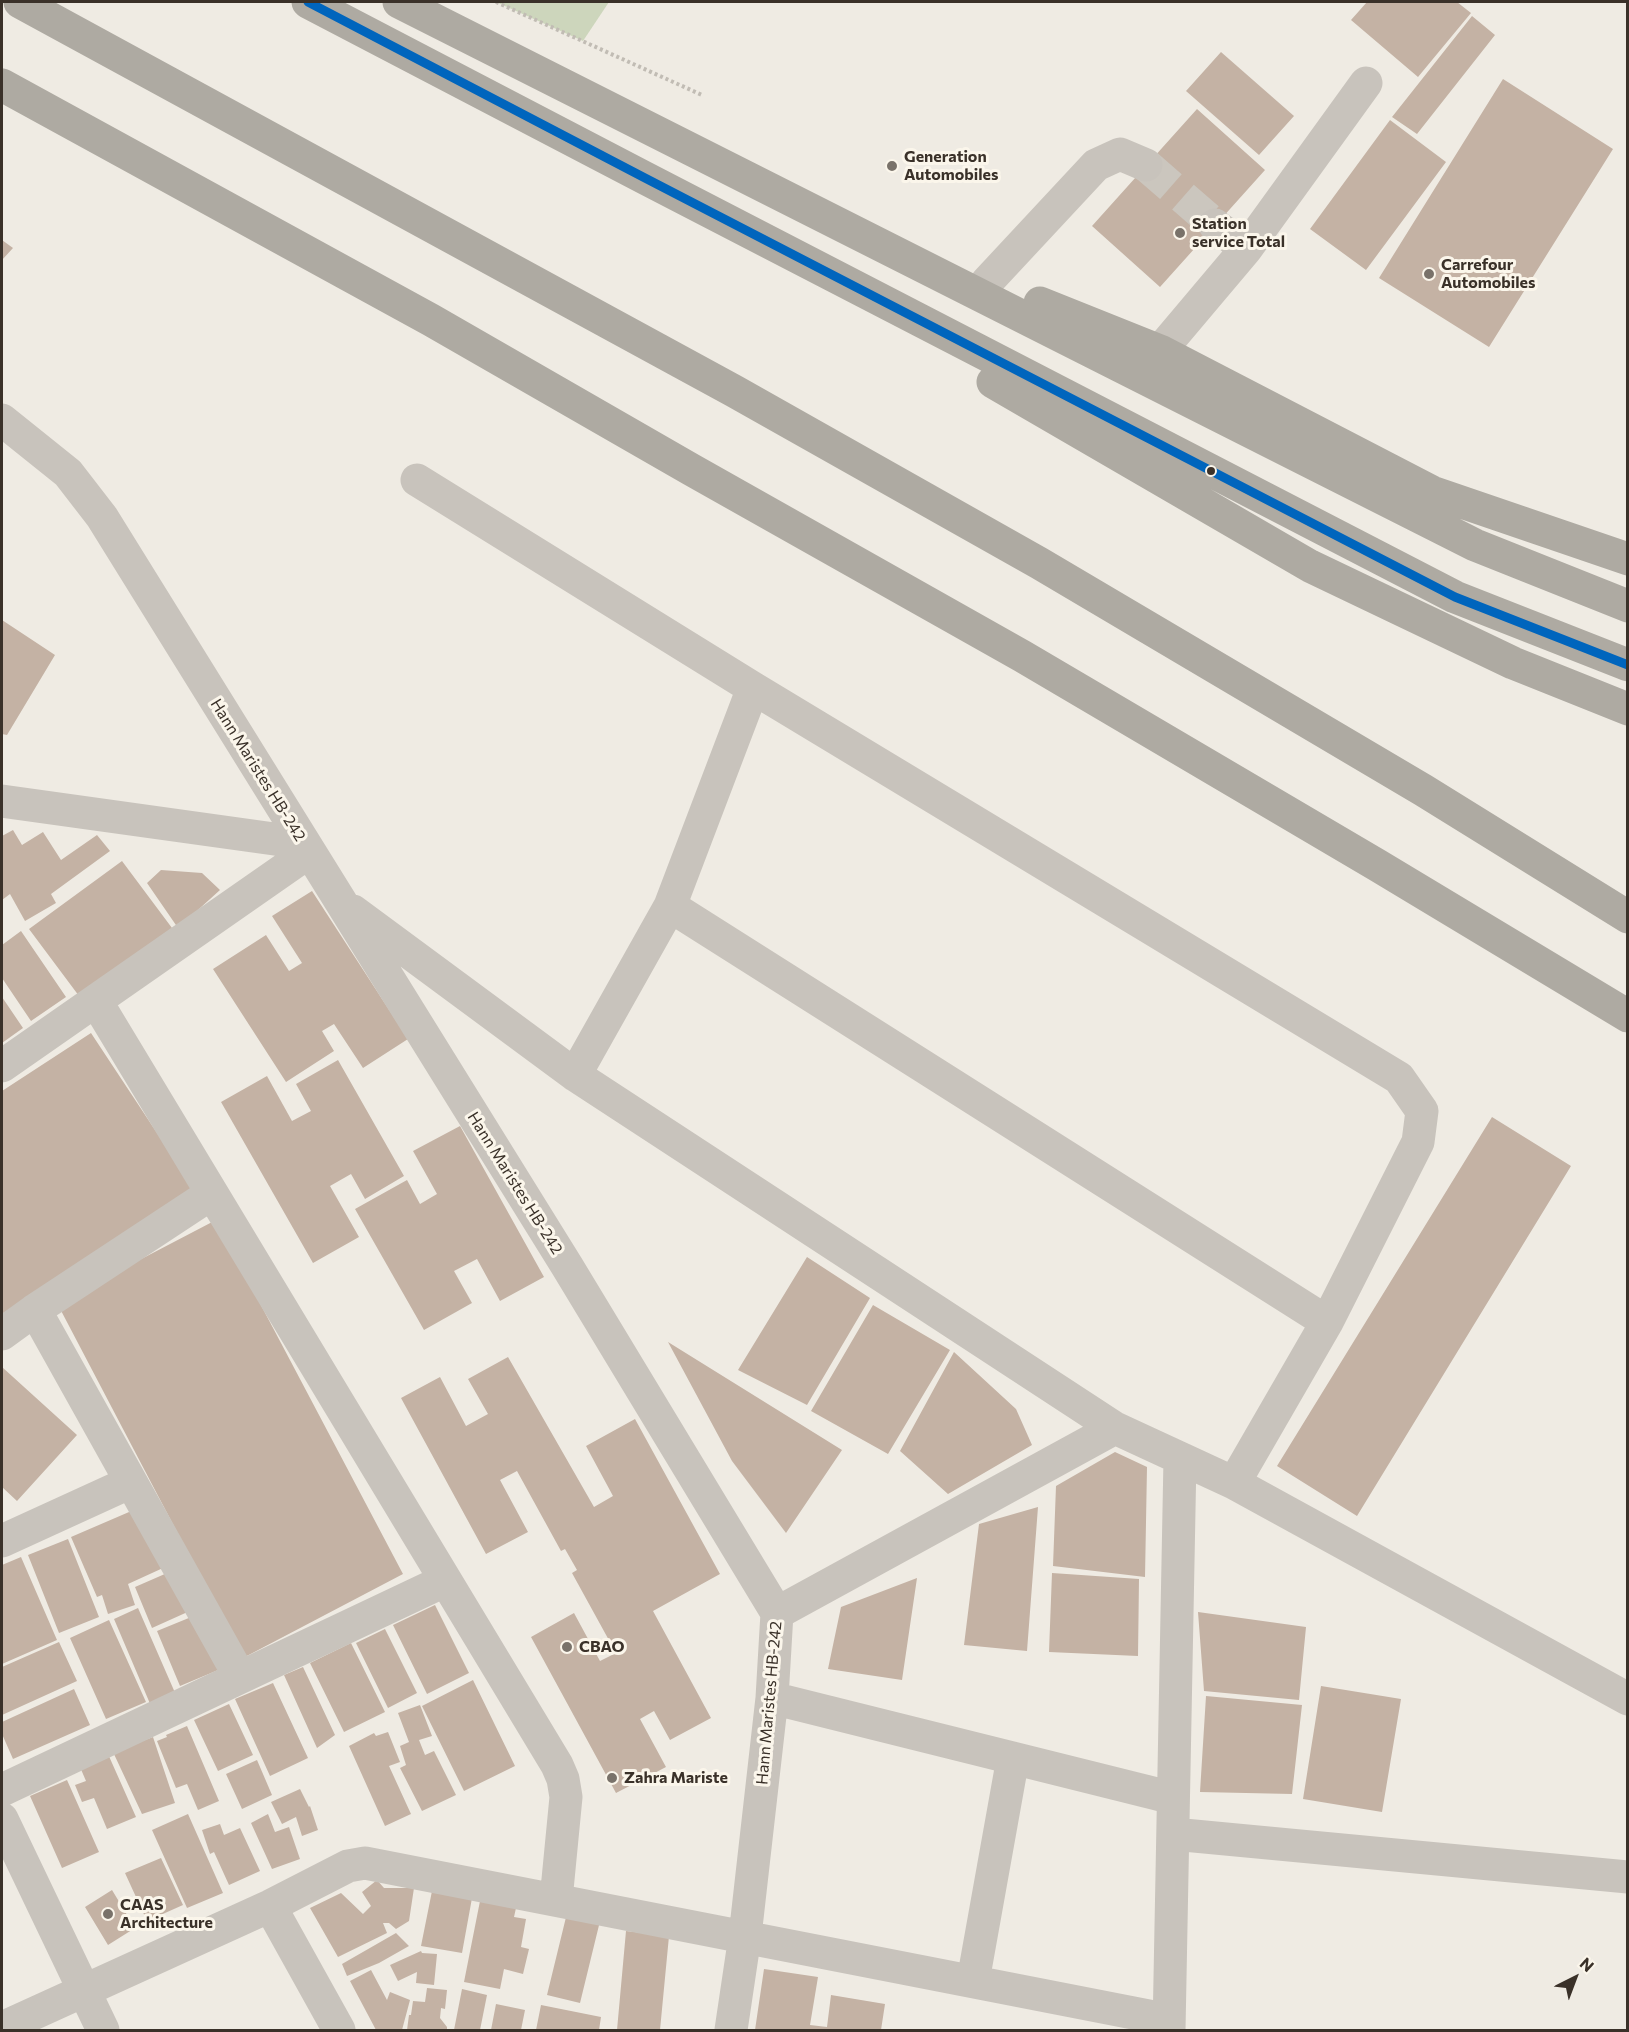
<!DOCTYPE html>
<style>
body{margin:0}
#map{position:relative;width:1629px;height:2032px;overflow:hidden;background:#efebe3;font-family:Commissioner,sans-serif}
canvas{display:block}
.frame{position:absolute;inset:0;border:3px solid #3a3129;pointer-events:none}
.north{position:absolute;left:1545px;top:1948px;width:60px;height:60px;-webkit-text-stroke:4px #fbf6eb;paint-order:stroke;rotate:42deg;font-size:16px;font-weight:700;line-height:24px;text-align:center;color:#3a3129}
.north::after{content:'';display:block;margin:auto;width:21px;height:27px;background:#3a3129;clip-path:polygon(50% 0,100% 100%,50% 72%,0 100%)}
</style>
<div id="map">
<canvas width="1629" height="2032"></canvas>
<div class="frame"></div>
<div class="north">N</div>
</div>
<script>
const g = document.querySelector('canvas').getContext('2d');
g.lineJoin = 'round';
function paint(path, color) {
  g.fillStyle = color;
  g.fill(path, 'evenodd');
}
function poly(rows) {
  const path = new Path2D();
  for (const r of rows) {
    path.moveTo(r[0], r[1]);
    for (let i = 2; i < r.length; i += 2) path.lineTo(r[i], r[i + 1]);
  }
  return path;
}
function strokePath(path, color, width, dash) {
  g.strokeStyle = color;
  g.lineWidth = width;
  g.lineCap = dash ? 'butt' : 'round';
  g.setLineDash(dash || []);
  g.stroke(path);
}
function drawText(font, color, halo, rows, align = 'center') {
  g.font = font + ' Commissioner,sans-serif';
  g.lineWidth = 6;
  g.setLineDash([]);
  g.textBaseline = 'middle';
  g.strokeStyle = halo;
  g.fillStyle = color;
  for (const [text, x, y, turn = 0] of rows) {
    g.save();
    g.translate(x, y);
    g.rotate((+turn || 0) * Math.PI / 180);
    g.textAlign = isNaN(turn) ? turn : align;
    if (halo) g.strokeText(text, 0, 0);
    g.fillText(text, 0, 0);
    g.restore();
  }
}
paint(poly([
 [496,2,609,2,583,41]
]), '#cdd6bc');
paint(poly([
 [1367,2,1457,2,1471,13,1418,77,1351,20],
 [1472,16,1495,35,1417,134,1392,117],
 [1221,52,1294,116,1259,155,1186,91],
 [1503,79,1613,149,1489,347,1379,278],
 [1197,109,1265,170,1160,287,1092,226],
 [1390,120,1446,162,1366,270,1310,229],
 [2,240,13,248,2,260],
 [2,620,55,655,7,735,2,734],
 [13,830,22,845,43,832,61,860,97,835,110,851,51,894,56,903,25,921,10,894,2,900,2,836],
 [122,861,172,928,79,996,29,929],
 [161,870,202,873,220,890,178,928,147,883],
 [312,891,408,1039,363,1068,334,1024,322,1031,334,1051,286,1082,213,969,266,935,289,971,302,963,272,916],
 [21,931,66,997,31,1021,2,978,2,945],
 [2,997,23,1028,2,1043],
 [91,1033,194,1189,2,1314,2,1091],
 [338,1060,404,1176,365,1199,351,1174,330,1186,359,1237,313,1263,221,1102,267,1076,292,1121,311,1111,296,1084],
 [1492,1117,1571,1166,1357,1516,1277,1466],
 [460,1126,544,1277,500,1301,477,1259,454,1271,472,1303,424,1330,355,1209,407,1180,420,1204,437,1194,413,1151],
 [216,1220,403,1574,243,1658,57,1303],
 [807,1257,870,1298,807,1405,738,1370],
 [873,1305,950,1350,888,1454,811,1411],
 [668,1342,842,1450,786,1533,732,1461],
 [954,1352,1016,1409,1032,1445,948,1494,900,1451],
 [508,1357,594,1507,613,1496,586,1446,635,1419,720,1574,653,1611,711,1718,670,1740,654,1711,640,1719,666,1767,616,1793,531,1637,574,1613,600,1661,616,1653,572,1573,577,1570,565,1549,561,1551,517,1471,500,1480,528,1532,486,1554,401,1398,440,1377,466,1426,488,1414,468,1379],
 [2,1367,77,1435,17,1501,2,1487],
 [1115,1452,1147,1467,1145,1577,1053,1566,1056,1486],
 [1038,1507,1027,1651,964,1645,979,1524],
 [136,1509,163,1568,128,1584,135,1605,108,1614,102,1595,97,1597,71,1537],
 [68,1539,99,1617,59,1633,28,1555],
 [21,1557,57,1640,2,1664,2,1565],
 [174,1570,192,1610,152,1628,135,1587],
 [1052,1573,1139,1579,1138,1656,1049,1652],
 [917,1578,902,1680,828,1669,841,1607],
 [435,1605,469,1673,427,1694,393,1625],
 [138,1608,176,1695,151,1706,114,1619],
 [1198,1612,1306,1627,1299,1700,1204,1691],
 [201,1613,223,1668,180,1686,157,1631],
 [109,1620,146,1702,106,1719,70,1638],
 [385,1629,417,1693,388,1708,356,1643],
 [59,1642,77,1681,2,1715,2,1667],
 [351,1643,385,1712,344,1732,310,1663],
 [303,1667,335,1735,317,1748,284,1675],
 [473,1680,515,1766,464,1791,422,1706],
 [273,1683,308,1758,270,1776,235,1699],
 [1321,1686,1401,1699,1382,1812,1303,1799],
 [74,1689,90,1725,13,1759,2,1734,2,1722],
 [1206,1696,1302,1705,1292,1794,1200,1792],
 [229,1704,253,1755,218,1771,194,1720],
 [420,1705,432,1736,419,1740,425,1755,434,1751,456,1795,422,1811,400,1768,406,1765,400,1746,409,1742,398,1713],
 [187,1726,219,1801,198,1810,187,1784,176,1788,157,1741,167,1737,166,1735],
 [388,1732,400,1762,389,1766,411,1814,385,1826,349,1746,374,1733,376,1736],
 [153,1737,175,1803,142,1814,113,1752],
 [108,1754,136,1817,107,1829,94,1798,82,1802,75,1785,86,1781,80,1767],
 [257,1760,272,1795,242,1809,226,1774],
 [67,1780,99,1852,62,1868,30,1796],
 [300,1789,309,1807,310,1806,318,1830,302,1836,296,1817,282,1824,271,1802],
 [188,1814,223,1893,187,1908,152,1830],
 [268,1814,275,1832,289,1827,300,1859,272,1869,251,1823],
 [220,1824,224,1835,240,1828,260,1871,229,1885,214,1852,210,1854,202,1830],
 [161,1858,183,1905,147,1921,125,1873],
 [377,1880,384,1888,414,1888,409,1921,396,1929,389,1923,383,1923,387,1933,338,1957,310,1908,341,1893,363,1914,371,1906,362,1892],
 [112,1890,135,1928,108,1945,85,1907],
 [432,1891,472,1898,462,1953,421,1946],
 [480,1901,516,1908,514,1917,526,1919,521,1947,529,1949,523,1974,504,1969,500,1989,464,1982],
 [568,1909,601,1917,580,2003,547,1995],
 [626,1931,669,1936,660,2030,617,2030],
 [396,1933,409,1946,379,1963,347,1976,342,1964],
 [421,1951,422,1953,437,1954,434,1985,416,1983,417,1972,398,1981,390,1965],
 [764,1969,818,1977,810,2025,827,2027,831,1995,885,2004,881,2030,755,2030],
 [371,1970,387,2000,390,1992,410,2000,402,2030,376,2030,350,1981],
 [427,1988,447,1990,445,2009,441,2008,440,2018,447,2027,447,2030,407,2030,409,2015,411,2015,413,2001,425,2002],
 [462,1989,487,1995,480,2030,454,2030],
 [496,2004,525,2010,521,2030,491,2030],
 [541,2005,601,2017,599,2030,536,2030]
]), '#c4b2a4');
strokePath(poly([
 [1146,165,1215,225]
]), '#cbc6be', 33, [33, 16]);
strokePath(poly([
 [496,2,702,95]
]), '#c1bcb4', 4, [3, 3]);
strokePath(poly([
 [1246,249,1366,83],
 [987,282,1096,165,1120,154,1146,165],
 [1160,351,1246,249,1215,225],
 [2,420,68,473,102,517,567,1266,777,1613,772,1698,745,1936,731,2030],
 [417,480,753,688,1399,1078,1422,1111,1418,1142,1327,1322,1234,1483],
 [2,801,303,843],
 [670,906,1327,1322],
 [353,911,575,1075,1115,1428,1234,1483,1628,1699],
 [96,1001,557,1765,563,1779,566,1797,556,1900],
 [2,1066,309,852],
 [575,1075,670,906,753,688],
 [35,1310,240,1677],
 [2,1334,35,1310,211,1194],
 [2,1541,131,1482],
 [777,1613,1115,1428],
 [772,1698,1173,1798],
 [2,1790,444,1581],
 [2,1819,103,2030],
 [1173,1834,1628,1877],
 [270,1906,339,2030],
 [973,1981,1013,1758],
 [2,2028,270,1906,348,1866,365,1863,1169,2020],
 [1169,2030,1180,1458]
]), '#c8c3bc', 33);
strokePath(poly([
 [20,2,734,391,1039,563,1423,790,1628,917],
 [308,2,645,178,1455,597,1628,665],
 [399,2,1475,545,1628,606],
 [2,85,431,320,692,470,1022,656,1377,865,1628,1016],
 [1040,303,1160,351,1432,492,1628,559],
 [993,382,1310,566,1513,663,1628,709]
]), '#aeaaa2', 33);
strokePath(poly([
 [308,2,645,178,1455,597,1628,665]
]), '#0065bd', 9);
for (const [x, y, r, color] of [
 [892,166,6,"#79726a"],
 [1180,233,6,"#79726a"],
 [1429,274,6,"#79726a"],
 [1211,471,5,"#3a3129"],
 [567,1647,6,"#79726a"],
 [612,1778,6,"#79726a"],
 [108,1914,6,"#79726a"]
]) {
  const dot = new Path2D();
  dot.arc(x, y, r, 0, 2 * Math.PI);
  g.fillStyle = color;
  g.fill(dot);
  strokePath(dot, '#fbf6eb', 2);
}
drawText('bold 16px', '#3a3129', '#fbf6eb', [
 ["Generation",904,157],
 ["Automobiles",904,175],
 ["Station",1192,224],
 ["service Total",1192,242],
 ["Carrefour",1441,265],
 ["Automobiles",1441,283],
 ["CBAO",579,1647],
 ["Zahra Mariste",624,1778],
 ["CAAS",120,1905],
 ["Architecture",120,1923]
], 'left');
drawText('16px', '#3a3129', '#fbf6eb', [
 ["Hann Maristes HB-242",258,770,58],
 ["Hann Maristes HB-242",515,1183,58],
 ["Hann Maristes HB-242",769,1703,-85]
]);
</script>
